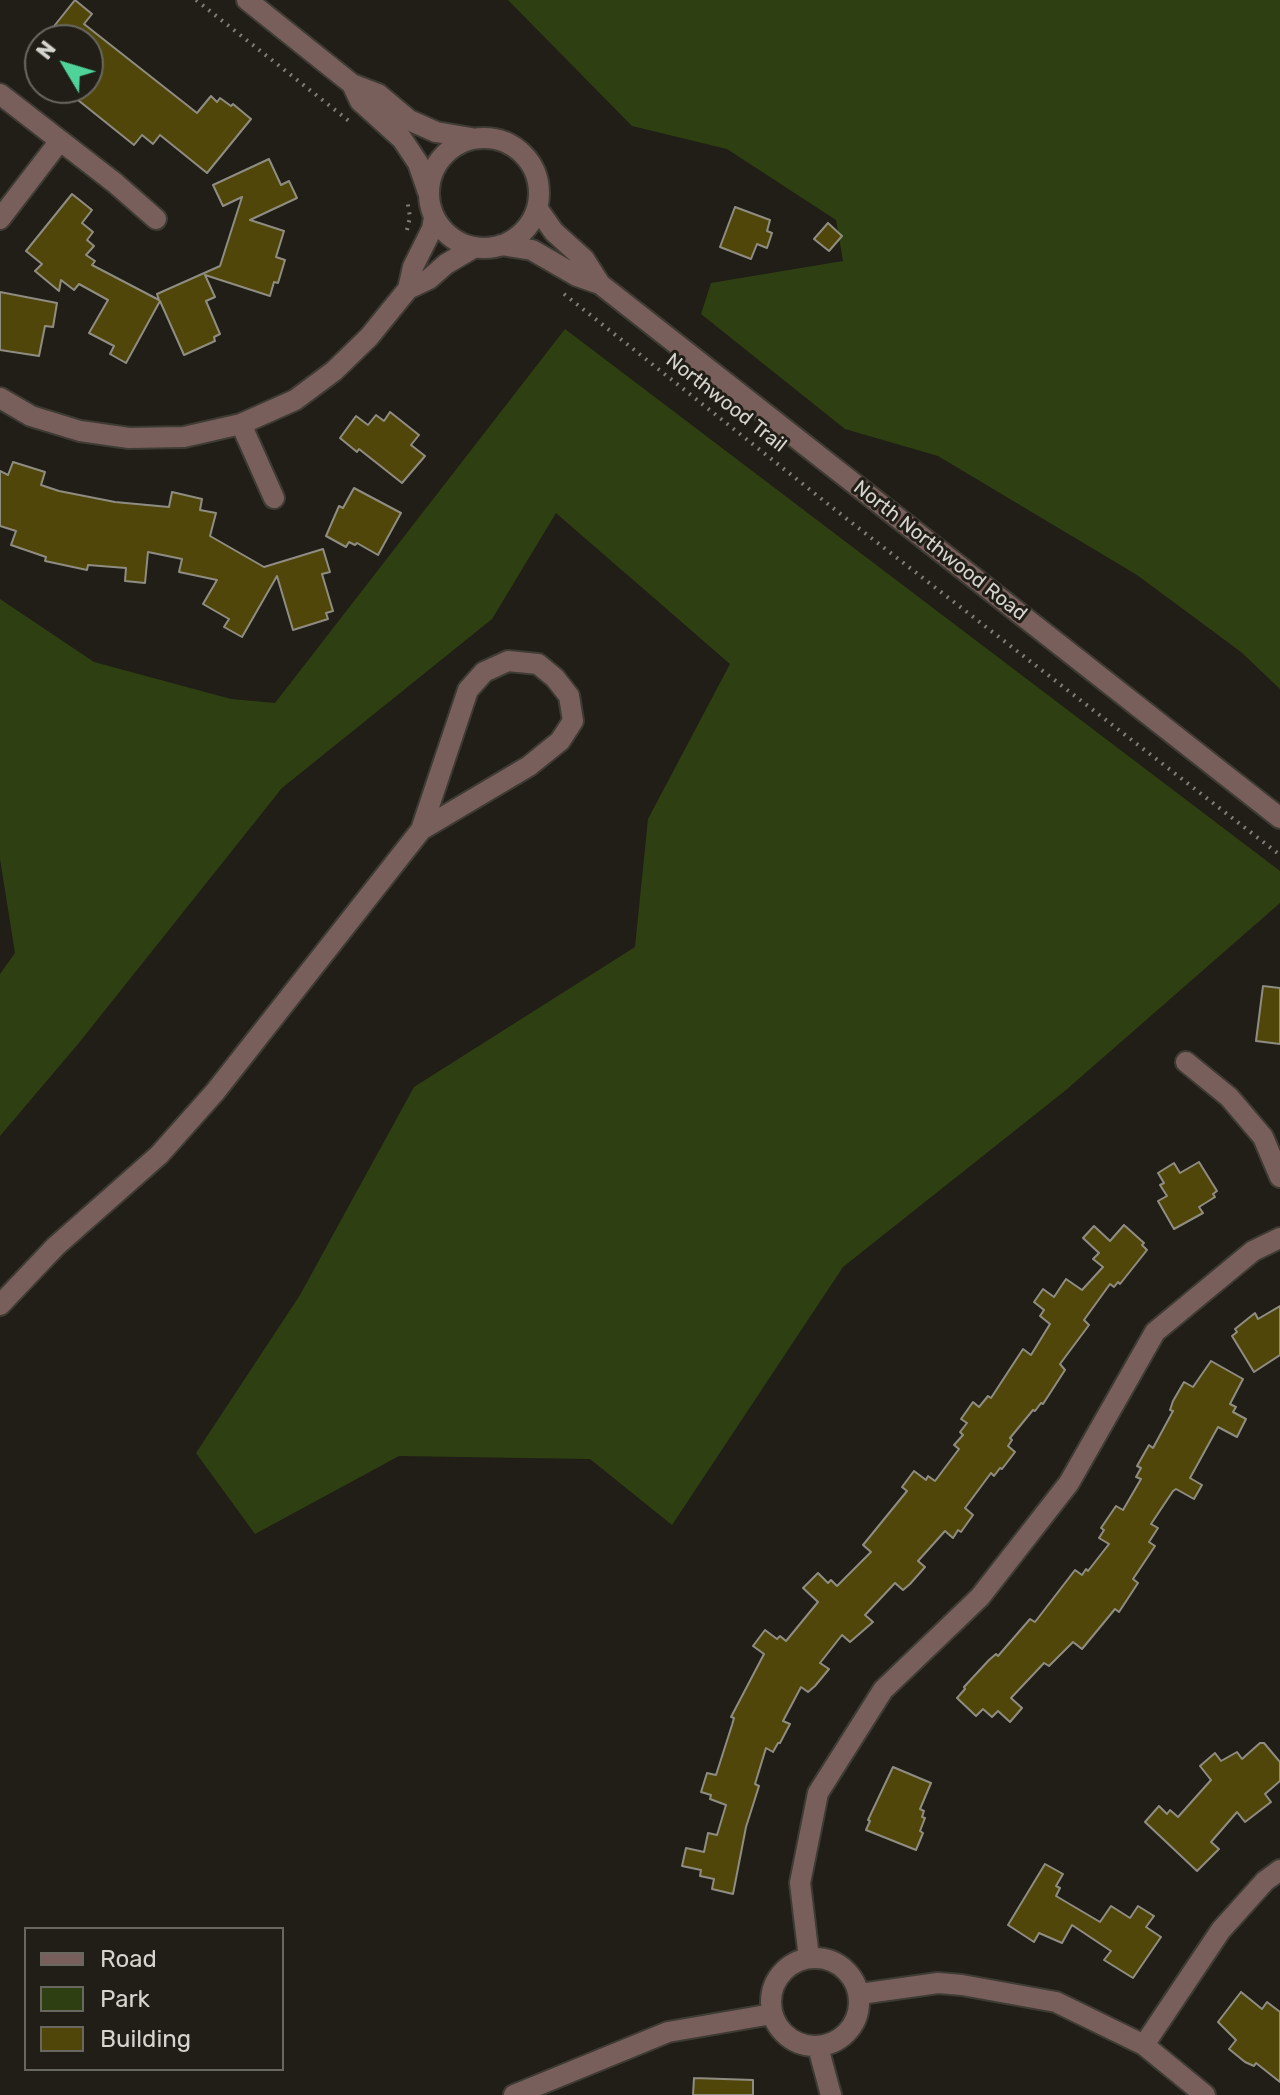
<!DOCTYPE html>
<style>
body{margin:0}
#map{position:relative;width:1280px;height:2095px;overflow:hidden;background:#201e16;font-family:Rubik,sans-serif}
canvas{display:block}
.legend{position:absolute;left:24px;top:1927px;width:260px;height:144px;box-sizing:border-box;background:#201e16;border:2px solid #686760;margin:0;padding:10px 14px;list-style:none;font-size:24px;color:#d5d4ce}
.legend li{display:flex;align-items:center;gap:16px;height:40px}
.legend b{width:40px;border:2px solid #686760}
.north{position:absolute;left:24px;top:24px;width:80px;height:80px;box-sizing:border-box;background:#201e16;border:2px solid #686760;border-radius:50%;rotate:308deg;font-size:22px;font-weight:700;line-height:32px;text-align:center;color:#d5d4ce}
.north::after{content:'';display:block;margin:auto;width:28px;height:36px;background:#4fd399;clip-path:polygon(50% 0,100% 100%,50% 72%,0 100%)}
</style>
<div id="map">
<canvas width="1280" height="2095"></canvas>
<ul class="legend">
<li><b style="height:10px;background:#795f5c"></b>Road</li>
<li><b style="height:22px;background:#2e4012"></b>Park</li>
<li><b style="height:22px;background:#50460a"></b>Building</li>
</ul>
<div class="north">N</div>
</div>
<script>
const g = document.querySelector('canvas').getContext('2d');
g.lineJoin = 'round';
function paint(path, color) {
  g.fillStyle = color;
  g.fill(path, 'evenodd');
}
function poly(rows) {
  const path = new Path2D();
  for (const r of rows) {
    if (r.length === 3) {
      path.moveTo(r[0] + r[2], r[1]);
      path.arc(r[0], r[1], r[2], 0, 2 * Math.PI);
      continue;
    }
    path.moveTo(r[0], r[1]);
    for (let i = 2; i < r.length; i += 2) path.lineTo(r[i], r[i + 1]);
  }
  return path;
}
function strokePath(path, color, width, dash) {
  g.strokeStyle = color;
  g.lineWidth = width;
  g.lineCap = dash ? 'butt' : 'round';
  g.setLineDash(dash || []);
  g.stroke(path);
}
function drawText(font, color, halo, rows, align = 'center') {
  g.font = font + ' Rubik,sans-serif';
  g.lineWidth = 6;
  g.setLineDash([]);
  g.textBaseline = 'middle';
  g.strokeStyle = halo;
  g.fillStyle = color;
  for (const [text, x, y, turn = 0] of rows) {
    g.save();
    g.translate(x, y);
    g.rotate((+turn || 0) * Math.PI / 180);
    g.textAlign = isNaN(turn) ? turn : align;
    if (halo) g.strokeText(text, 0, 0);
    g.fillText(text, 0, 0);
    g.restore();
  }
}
paint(poly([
 [508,0,1280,0,1280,689,1241,652,1137,575,938,456,845,429,701,314,711,283,843,261,836,220,727,149,632,126],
 [565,329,1280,871,1280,903,1066,1090,843,1267,672,1525,590,1459,399,1456,255,1534,196,1453,300,1295,414,1087,635,947,648,819,730,664,556,513,492,619,282,788,78,1044,0,1136,0,974,15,953,0,859,0,599,94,662,231,699,275,703]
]), '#2e4012');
const building = poly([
 [75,0,92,14,84,24,197,113,211,96,217,102,220,98,231,106,233,104,251,119,207,173,160,135,153,144,142,135,134,145,63,88,88,88,88,40,43,40,75,0],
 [269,159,281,185,289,181,297,198,250,220,284,231,276,257,285,260,278,283,274,282,270,296,205,275,215,297,206,301,220,334,214,337,215,341,184,355,160,301,126,363,110,354,114,346,89,333,108,300,79,284,74,290,61,280,59,291,35,271,42,264,26,251,72,194,92,210,82,223,93,232,87,240,94,246,86,255,95,261,92,265,159,300,157,294,220,266,242,197,223,206,213,185,269,159],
 [735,207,770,220,767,231,772,233,767,248,757,244,751,259,720,247,735,207],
 [828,223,842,236,829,251,814,239,828,223],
 [0,292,57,303,53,327,45,326,39,356,0,350,0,292],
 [390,412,419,435,411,445,425,456,402,483,359,449,357,452,340,438,356,416,368,425,376,415,384,421,390,412],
 [13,462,45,472,41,485,59,491,115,502,169,507,172,492,202,499,200,510,216,513,210,536,264,567,323,549,330,572,322,574,333,611,326,613,328,619,293,630,277,576,242,637,224,627,229,619,203,604,217,580,179,572,182,559,148,552,145,583,125,581,126,568,88,565,87,570,45,561,46,557,11,545,16,531,0,526,0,471,8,475,13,462],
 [354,488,401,513,378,555,357,543,355,545,349,542,346,547,326,536,339,506,343,508,354,488],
 [1263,986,1280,988,1280,1044,1256,1041,1263,986],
 [1199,1162,1217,1191,1213,1194,1215,1197,1199,1207,1203,1213,1174,1229,1158,1201,1167,1196,1160,1185,1164,1183,1158,1173,1174,1163,1180,1173,1199,1162],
 [1124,1225,1144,1243,1142,1245,1147,1250,1120,1284,1118,1282,1114,1287,1110,1284,1084,1320,1089,1325,1060,1364,1065,1370,1043,1404,1041,1403,1035,1411,1033,1410,1010,1438,1012,1440,1008,1446,1015,1452,1002,1469,1000,1468,994,1476,991,1473,965,1508,973,1515,961,1532,958,1530,953,1538,945,1531,918,1561,925,1567,910,1584,903,1590,895,1583,865,1615,873,1622,850,1642,842,1635,820,1663,829,1669,815,1686,808,1692,801,1687,783,1721,790,1724,780,1743,778,1743,773,1752,766,1748,755,1784,759,1786,746,1827,733,1894,712,1889,714,1879,700,1876,701,1870,682,1866,686,1848,704,1852,708,1833,717,1835,726,1805,710,1799,711,1795,701,1792,707,1773,716,1775,732,1725,734,1718,731,1717,764,1654,753,1646,765,1630,777,1639,780,1636,786,1641,818,1602,803,1588,818,1573,828,1583,831,1580,837,1586,871,1552,863,1545,907,1491,902,1487,914,1471,926,1480,928,1476,935,1481,959,1449,954,1445,963,1435,960,1432,967,1423,961,1419,973,1402,979,1407,988,1396,991,1398,1023,1349,1031,1355,1050,1324,1040,1316,1044,1310,1034,1302,1043,1289,1054,1297,1066,1279,1082,1290,1103,1267,1093,1259,1099,1253,1083,1238,1094,1226,1110,1241,1124,1225],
 [1280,1306,1280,1355,1254,1372,1232,1336,1237,1332,1235,1329,1255,1313,1258,1319,1280,1306],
 [1211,1361,1243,1379,1230,1404,1236,1407,1233,1412,1246,1419,1237,1437,1218,1427,1190,1478,1202,1485,1194,1499,1176,1489,1173,1491,1151,1524,1158,1528,1149,1542,1155,1546,1133,1579,1138,1583,1119,1612,1115,1609,1082,1649,1073,1642,1049,1666,1044,1663,1011,1698,1022,1708,1010,1722,998,1711,992,1717,983,1709,976,1716,957,1698,965,1689,964,1687,989,1660,996,1654,998,1656,1030,1619,1035,1622,1075,1570,1082,1575,1086,1569,1088,1571,1109,1544,1099,1538,1104,1530,1101,1528,1116,1506,1123,1510,1141,1479,1136,1477,1141,1468,1137,1466,1149,1445,1153,1448,1173,1411,1170,1410,1173,1401,1184,1382,1193,1387,1211,1361],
 [1260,1743,1264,1743,1280,1762,1280,1781,1265,1794,1271,1802,1245,1822,1237,1812,1211,1842,1219,1849,1197,1871,1145,1822,1159,1806,1167,1814,1170,1810,1178,1817,1211,1780,1200,1766,1215,1753,1221,1761,1237,1752,1242,1759,1260,1743],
 [893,1767,931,1783,920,1809,924,1811,922,1817,925,1818,920,1831,923,1833,916,1850,866,1830,870,1821,868,1820,893,1767],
 [1045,1864,1063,1874,1056,1886,1060,1888,1056,1896,1100,1922,1111,1906,1130,1918,1138,1906,1154,1916,1146,1927,1161,1937,1133,1978,1104,1960,1111,1951,1072,1925,1062,1943,1039,1933,1034,1942,1008,1925,1045,1864],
 [1241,1992,1262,2009,1267,2002,1280,2012,1280,2082,1256,2063,1254,2066,1245,2062,1229,2049,1236,2040,1218,2022,1241,1992],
 [694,2078,753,2080,753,2095,693,2095,694,2078]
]);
paint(building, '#50460a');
strokePath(building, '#8f8d82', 2);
const minor = poly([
 [247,0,352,84,378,94,409,120,436,132,471,138],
 [352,84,360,101,402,139,418,163,428,192],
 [0,94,115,183,156,219],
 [484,193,55],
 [537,208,554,232,584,259,600,284,1280,818],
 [0,219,59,142],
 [501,245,532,250,577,276,600,284],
 [408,289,413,267,432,229,434,218],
 [0,398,31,416,80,431,129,438,184,437,241,424,295,400,334,371,369,337,408,289,429,279,446,264,475,247],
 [241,424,274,498],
 [1186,1062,1229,1097,1263,1137,1280,1177],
 [0,1305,56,1246,159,1155,215,1092,421,830,468,690,484,672,508,661,538,664,555,678,569,696,573,721,560,741,529,766,421,830],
 [815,2002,44],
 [809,1958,800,1883,818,1793,883,1690,980,1597,1069,1483,1155,1332,1253,1251,1280,1238],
 [860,1994,938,1983,962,1985,1056,2002,1144,2045,1205,2095],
 [1144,2045,1221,1930,1265,1881,1280,1870],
 [818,2047,831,2095],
 [514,2095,668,2032,772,2014]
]);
strokePath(minor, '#3d3b33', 24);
strokePath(poly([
 [196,0,349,121],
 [407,230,410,217,407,199],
 [564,294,843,516,1280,855]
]), '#7e7d76', 4, [2, 6]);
strokePath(minor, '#795f5c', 20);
drawText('20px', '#d5d4ce', '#201e16', [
 ["Northwood Trail",726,403,38],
 ["North Northwood Road",940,551,38]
]);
</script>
